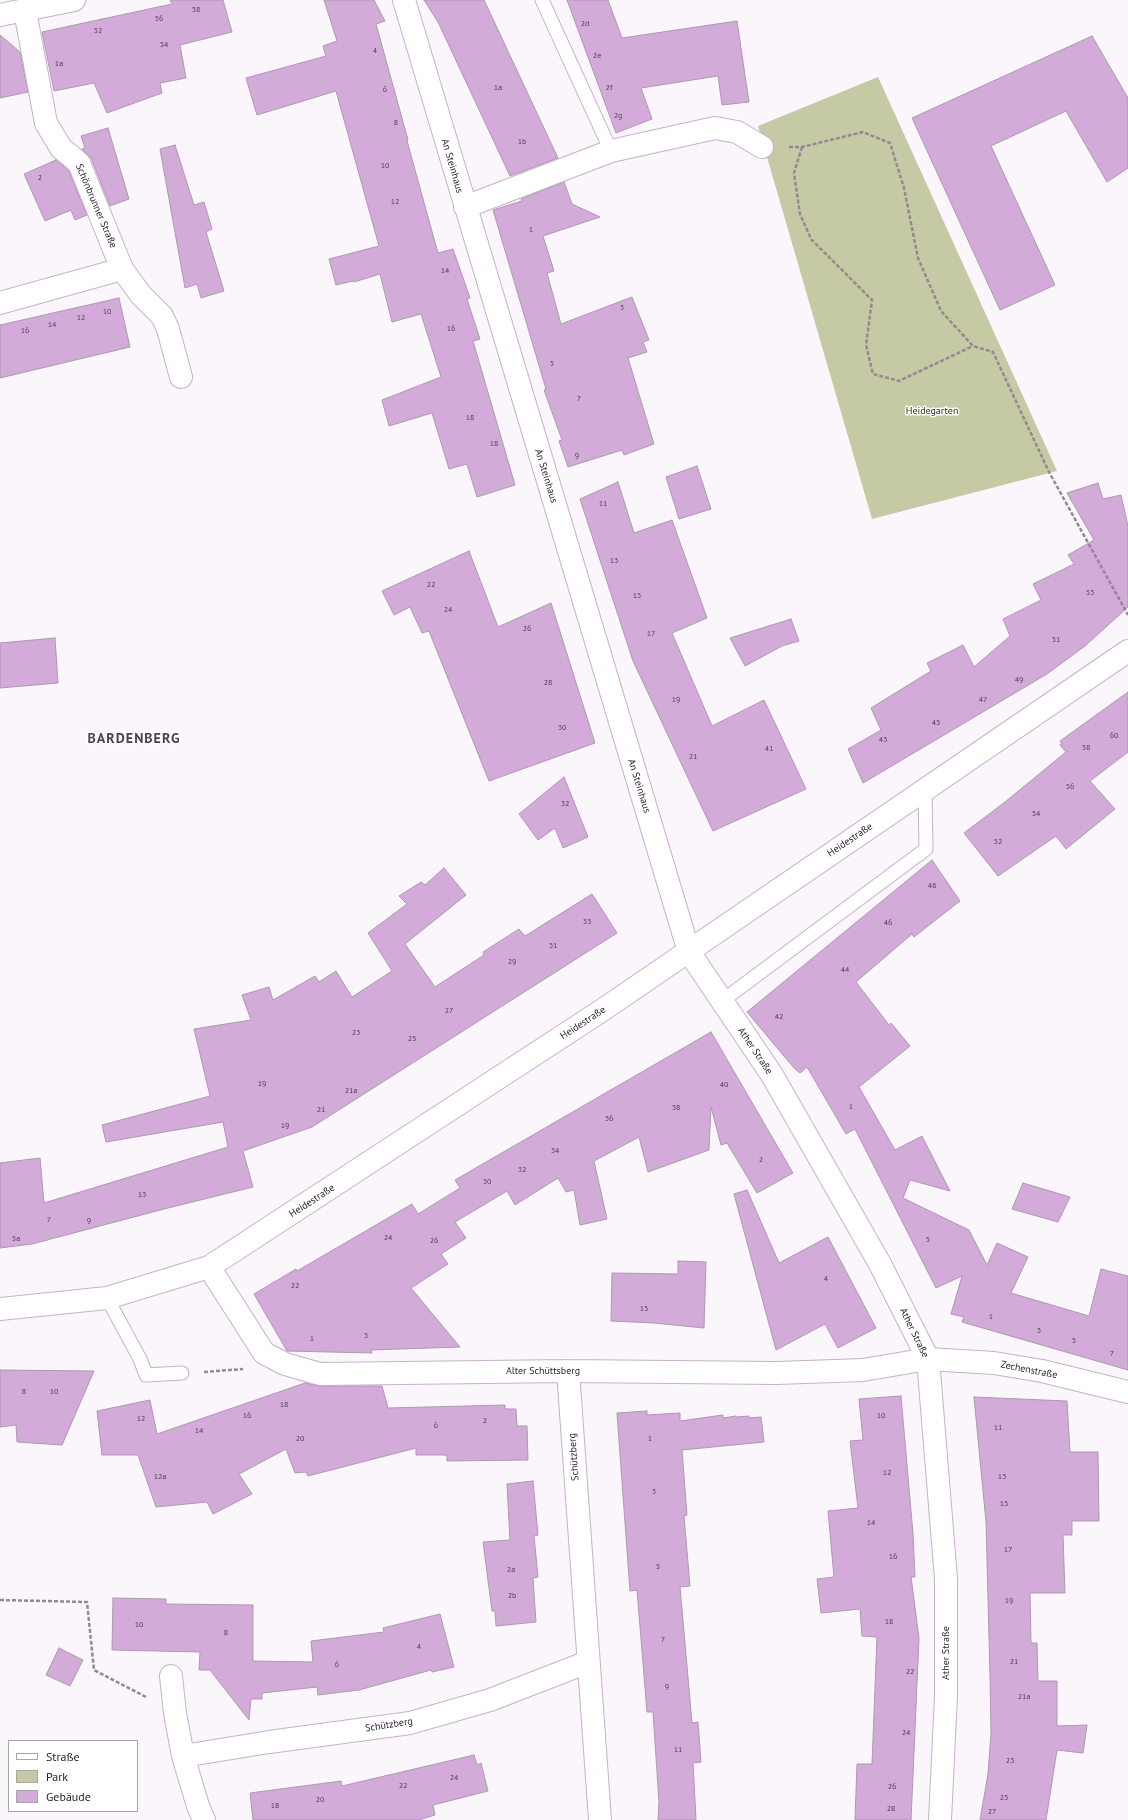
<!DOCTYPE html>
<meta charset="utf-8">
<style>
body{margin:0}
#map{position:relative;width:1128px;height:1820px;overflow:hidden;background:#fbf6fb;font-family:"PT Sans",sans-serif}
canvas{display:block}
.legend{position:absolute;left:8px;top:1740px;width:130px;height:72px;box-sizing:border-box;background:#fff;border:1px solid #a8a5a9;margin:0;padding:5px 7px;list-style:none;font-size:12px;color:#261d28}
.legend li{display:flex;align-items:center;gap:8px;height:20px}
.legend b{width:20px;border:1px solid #a8a5a9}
</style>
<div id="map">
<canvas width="1128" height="1820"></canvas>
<ul class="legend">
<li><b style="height:5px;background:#fff"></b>Straße</li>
<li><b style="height:11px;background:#c5caa4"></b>Park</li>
<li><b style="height:11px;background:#d2abd8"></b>Gebäude</li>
</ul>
</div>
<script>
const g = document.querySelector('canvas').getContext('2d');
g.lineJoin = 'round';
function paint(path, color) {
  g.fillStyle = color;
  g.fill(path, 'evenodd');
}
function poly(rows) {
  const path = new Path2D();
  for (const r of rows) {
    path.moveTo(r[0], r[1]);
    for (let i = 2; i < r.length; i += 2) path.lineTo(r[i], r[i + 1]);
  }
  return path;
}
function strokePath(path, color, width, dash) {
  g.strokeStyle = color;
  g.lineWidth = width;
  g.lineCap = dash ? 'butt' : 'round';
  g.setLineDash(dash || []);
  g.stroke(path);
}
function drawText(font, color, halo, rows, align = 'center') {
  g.font = font + ' "PT Sans",sans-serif';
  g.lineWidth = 3;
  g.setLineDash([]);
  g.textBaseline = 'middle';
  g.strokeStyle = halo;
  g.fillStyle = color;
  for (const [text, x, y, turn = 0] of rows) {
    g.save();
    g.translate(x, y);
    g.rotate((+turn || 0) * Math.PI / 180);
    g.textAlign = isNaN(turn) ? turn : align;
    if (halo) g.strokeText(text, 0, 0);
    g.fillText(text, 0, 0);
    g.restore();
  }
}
paint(poly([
 [878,77,1057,471,872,519,758,126]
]), '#c5caa4');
const building = poly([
 [170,0,223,0,232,32,180,45,186,78,160,83,162,93,107,113,94,83,54,91,42,32,172,4,170,0],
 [324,0,374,0,385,21,376,24,408,140,407,141,438,253,453,249,470,298,467,299,480,339,473,341,515,485,477,497,467,464,449,469,432,413,389,426,382,400,441,377,421,314,392,322,380,274,354,282,353,281,336,285,329,259,379,246,336,91,257,115,246,78,326,56,323,46,337,41,324,0],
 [424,0,484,0,558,158,510,176,438,22,424,0],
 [567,0,608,0,622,38,737,21,749,102,722,105,718,76,641,88,652,119,616,133,567,0],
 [0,35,20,52,28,92,0,98,0,35],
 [1092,36,1128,98,1128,168,1107,182,1066,111,991,146,1055,285,1000,310,912,118,1092,36],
 [108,128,129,199,110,206,91,158,82,149,85,148,81,136,108,128],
 [175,145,194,205,204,202,212,229,206,232,224,291,201,298,197,284,185,288,160,149,175,145],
 [56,160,69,171,87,215,75,220,71,210,45,221,24,174,56,160],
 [564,182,572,204,600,217,543,236,554,271,547,273,561,324,632,297,649,340,643,342,647,352,628,358,654,444,624,455,622,450,568,467,559,441,562,440,544,390,546,389,493,210,522,201,521,199,564,182],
 [119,298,130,347,0,378,0,325,119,298],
 [697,466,711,509,679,519,666,477,697,466],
 [618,482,634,533,672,520,707,618,672,633,712,726,764,700,806,789,713,831,633,661,580,499,618,482],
 [1098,483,1103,499,1121,495,1128,526,1128,607,1085,646,1047,674,863,783,848,749,881,730,871,708,931,671,927,663,963,645,974,667,1010,636,1003,619,1041,600,1033,584,1074,564,1068,555,1094,540,1067,493,1098,483],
 [469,551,498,627,551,603,595,743,489,781,429,631,422,633,410,607,394,615,382,591,469,551],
 [791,619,799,641,782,646,745,666,730,638,791,619],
 [55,638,58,683,0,688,0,643,55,638],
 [1128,692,1128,752,1090,781,1115,809,1066,849,1056,836,998,876,964,833,1005,802,1066,752,1060,745,1062,744,1060,741,1128,692],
 [564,777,588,837,563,848,555,828,538,840,519,814,564,777],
 [932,860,960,901,914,937,912,934,856,982,889,1025,891,1023,910,1046,859,1087,895,1150,922,1136,950,1191,910,1180,903,1198,969,1230,987,1265,997,1243,1028,1257,1011,1293,1089,1316,1101,1269,1128,1276,1128,1370,962,1322,964,1317,951,1314,962,1276,936,1288,855,1129,846,1134,807,1067,800,1073,794,1068,747,1012,932,860],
 [444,868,466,895,405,944,435,987,484,955,483,952,519,929,525,936,592,894,617,933,312,1127,243,1151,253,1187,168,1208,32,1244,0,1248,0,1163,40,1158,44,1203,228,1147,223,1122,106,1142,102,1125,210,1096,194,1029,251,1020,242,995,269,987,273,1000,315,976,319,982,336,971,352,997,392,971,368,933,407,904,399,896,421,882,425,885,444,868],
 [711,1032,793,1173,757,1193,727,1143,721,1145,711,1107,709,1150,648,1172,639,1137,594,1161,607,1219,580,1225,574,1190,566,1192,558,1178,515,1205,507,1191,455,1222,466,1238,441,1254,448,1264,411,1288,460,1347,371,1350,372,1353,287,1351,254,1294,296,1269,297,1271,412,1204,418,1214,460,1188,455,1180,711,1032],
 [1023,1183,1070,1197,1058,1222,1012,1209,1023,1183],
 [747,1190,779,1263,828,1237,876,1328,838,1348,825,1324,776,1350,734,1194,747,1190],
 [678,1261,706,1262,704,1328,654,1323,611,1321,612,1273,678,1274,678,1261],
 [0,1370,94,1371,62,1445,17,1442,16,1425,0,1427,0,1370],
 [305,1383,320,1386,382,1386,388,1408,505,1405,505,1409,516,1409,517,1426,527,1426,528,1460,447,1461,447,1455,416,1455,416,1448,308,1476,306,1472,295,1473,286,1449,239,1474,252,1494,213,1514,207,1502,156,1507,138,1455,102,1455,97,1411,150,1400,157,1434,305,1383],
 [901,1396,913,1534,915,1577,911,1577,919,1638,911,1820,855,1820,857,1764,872,1764,877,1637,862,1636,860,1609,821,1613,817,1579,834,1577,828,1511,858,1508,850,1441,863,1440,859,1399,901,1396],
 [974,1397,1067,1401,1070,1452,1098,1452,1099,1521,1072,1521,1072,1535,1063,1535,1065,1593,1030,1593,1031,1643,1037,1643,1038,1681,1057,1681,1057,1726,1087,1725,1083,1753,1057,1750,1046,1820,980,1820,988,1774,991,1733,990,1675,986,1522,974,1397],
 [647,1411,647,1415,680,1413,680,1421,723,1415,723,1418,736,1416,736,1417,749,1416,749,1418,761,1417,764,1442,682,1450,687,1515,684,1516,690,1586,680,1587,692,1723,698,1722,701,1762,693,1763,696,1820,658,1820,659,1802,653,1712,647,1712,637,1590,630,1591,617,1413,647,1411],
 [533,1481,538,1535,534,1536,538,1577,533,1578,536,1622,496,1626,495,1611,492,1611,483,1542,510,1540,507,1484,533,1481],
 [113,1598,166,1599,166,1604,253,1605,253,1661,313,1662,311,1641,384,1632,383,1628,440,1614,454,1667,432,1672,431,1670,359,1690,318,1695,317,1687,262,1693,262,1699,251,1699,249,1720,210,1670,199,1670,200,1652,112,1650,113,1598],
 [59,1648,83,1660,70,1686,46,1675,59,1648],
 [474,1755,477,1765,481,1763,488,1791,433,1805,435,1815,419,1820,253,1820,250,1793,341,1781,342,1786,474,1755]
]);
paint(building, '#d2abd8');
strokePath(building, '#ae97b2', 1);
const lane = poly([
 [542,0,611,151],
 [722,1001,926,849,925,790],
 [107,1298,140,1359,146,1375,182,1373]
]);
const street = poly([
 [404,0,689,952,772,1075,880,1264,928,1359,946,1579,946,1696,940,1820],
 [25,11,46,123,61,148,79,163,122,269,141,295,162,316,168,329,181,377],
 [0,15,74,0],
 [465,207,611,151,715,128,737,132,762,147],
 [0,303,122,269],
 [209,1267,264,1353,285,1364,320,1374,568,1371,777,1373,863,1370,928,1359,994,1363,1042,1371,1128,1392],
 [0,1309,107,1298,209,1267,604,1009,1128,651],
 [568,1371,600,1820],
 [171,1676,175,1713,183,1756,198,1806,204,1820],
 [183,1756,269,1742,410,1723,490,1700,588,1662]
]);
strokePath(lane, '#c7b0cb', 15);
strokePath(street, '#c7b0cb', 24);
strokePath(poly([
 [789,147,802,147,863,132,890,143,904,188,918,258,941,311,973,346,993,352,1049,472,1128,615],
 [802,147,794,173,800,214,811,239,872,300,866,345,873,374,899,381,973,346],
 [204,1372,243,1369],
 [0,1600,87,1602,94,1670,146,1697]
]), '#918a92', 2.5, [4, 2]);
strokePath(lane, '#fff', 13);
strokePath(street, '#fff', 22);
drawText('8px', '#514054', null, [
 ["58",196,10],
 ["56",159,19],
 ["2d",585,24],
 ["52",98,31],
 ["54",164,45],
 ["4",375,51],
 ["2e",597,56],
 ["1a",59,64],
 ["1a",498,88],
 ["2f",609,88],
 ["6",385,90],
 ["2g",618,116],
 ["8",396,123],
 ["1b",522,142],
 ["10",385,166],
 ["2",40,178],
 ["12",395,202],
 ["1",531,230],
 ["14",445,271],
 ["3",622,308],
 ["10",107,312],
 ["12",81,318],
 ["14",52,325],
 ["16",451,329],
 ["16",25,331],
 ["5",552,364],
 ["7",579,399],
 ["18",470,418],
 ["18",494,444],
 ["9",577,456],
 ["11",603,504],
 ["13",614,561],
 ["22",431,585],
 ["53",1090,593],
 ["15",637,596],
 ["24",448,610],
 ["26",527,629],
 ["17",651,634],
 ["51",1056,640],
 ["49",1019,680],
 ["28",548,683],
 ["19",676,700],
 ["47",983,700],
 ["45",936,723],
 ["30",562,728],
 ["60",1114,736],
 ["43",883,740],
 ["58",1086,748],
 ["41",769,749],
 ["21",693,757],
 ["56",1070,787],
 ["32",565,804],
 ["54",1036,814],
 ["52",998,842],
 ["48",932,886],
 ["33",587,922],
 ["46",888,923],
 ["31",553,946],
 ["29",512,962],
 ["44",845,970],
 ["27",449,1011],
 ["42",779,1017],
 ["23",356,1033],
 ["25",412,1039],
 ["19",262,1084],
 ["40",724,1085],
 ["21a",351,1091],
 ["1",851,1107],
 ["38",676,1108],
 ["21",321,1110],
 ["36",609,1119],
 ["19",285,1126],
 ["34",555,1151],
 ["2",761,1160],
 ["32",522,1170],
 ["30",487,1182],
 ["13",142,1195],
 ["7",49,1220],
 ["9",89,1221],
 ["24",388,1238],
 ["5a",16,1239],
 ["5",928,1240],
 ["26",434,1241],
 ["4",826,1279],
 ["22",295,1286],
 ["15",644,1309],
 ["1",991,1317],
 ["3",1039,1331],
 ["3",366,1336],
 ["1",312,1339],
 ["5",1074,1341],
 ["7",1112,1354],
 ["8",24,1392],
 ["10",54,1392],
 ["18",284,1405],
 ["16",247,1416],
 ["10",881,1416],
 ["12",141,1419],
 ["2",485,1421],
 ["6",436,1426],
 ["11",998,1428],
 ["14",199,1431],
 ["20",300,1439],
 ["1",650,1439],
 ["12",887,1473],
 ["12a",160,1477],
 ["13",1002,1477],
 ["3",654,1492],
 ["15",1004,1504],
 ["14",871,1523],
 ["17",1008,1550],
 ["16",893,1557],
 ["5",658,1567],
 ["2a",511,1570],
 ["2b",512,1596],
 ["19",1009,1601],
 ["18",889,1622],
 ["10",139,1625],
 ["8",226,1633],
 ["7",663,1640],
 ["4",419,1647],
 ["21",1014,1662],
 ["6",337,1665],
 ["22",910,1672],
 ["9",667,1687],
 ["21a",1024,1697],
 ["24",906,1733],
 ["11",678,1750],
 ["23",1010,1761],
 ["24",454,1778],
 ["22",403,1786],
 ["26",892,1787],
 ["25",1004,1798],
 ["20",320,1800],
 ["18",275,1806],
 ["28",891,1809],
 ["27",992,1812]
]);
drawText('10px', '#261d28', '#fff', [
 ["An Steinhaus",452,166,74],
 ["Schönbrunner Straße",96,206,67],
 ["An Steinhaus",546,476,73],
 ["An Steinhaus",639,786,73],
 ["Heidestraße",850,840,-34],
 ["Heidestraße",583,1023,-33],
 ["Ather Straße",755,1051,56],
 ["Heidestraße",312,1201,-33],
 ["Ather Straße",914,1333,64],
 ["Zechenstraße",1029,1370,11],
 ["Alter Schüttsberg",543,1371],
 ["Schützberg",574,1457,-94],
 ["Ather Straße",946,1653,-90],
 ["Schützberg",389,1725,-9]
]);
drawText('10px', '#2f3205', '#fff', [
 ["Heidegarten",932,411]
]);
g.letterSpacing = '1px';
drawText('bold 14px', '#503c53', '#fff', [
 ["BARDENBERG",134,739]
]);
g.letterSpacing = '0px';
</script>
